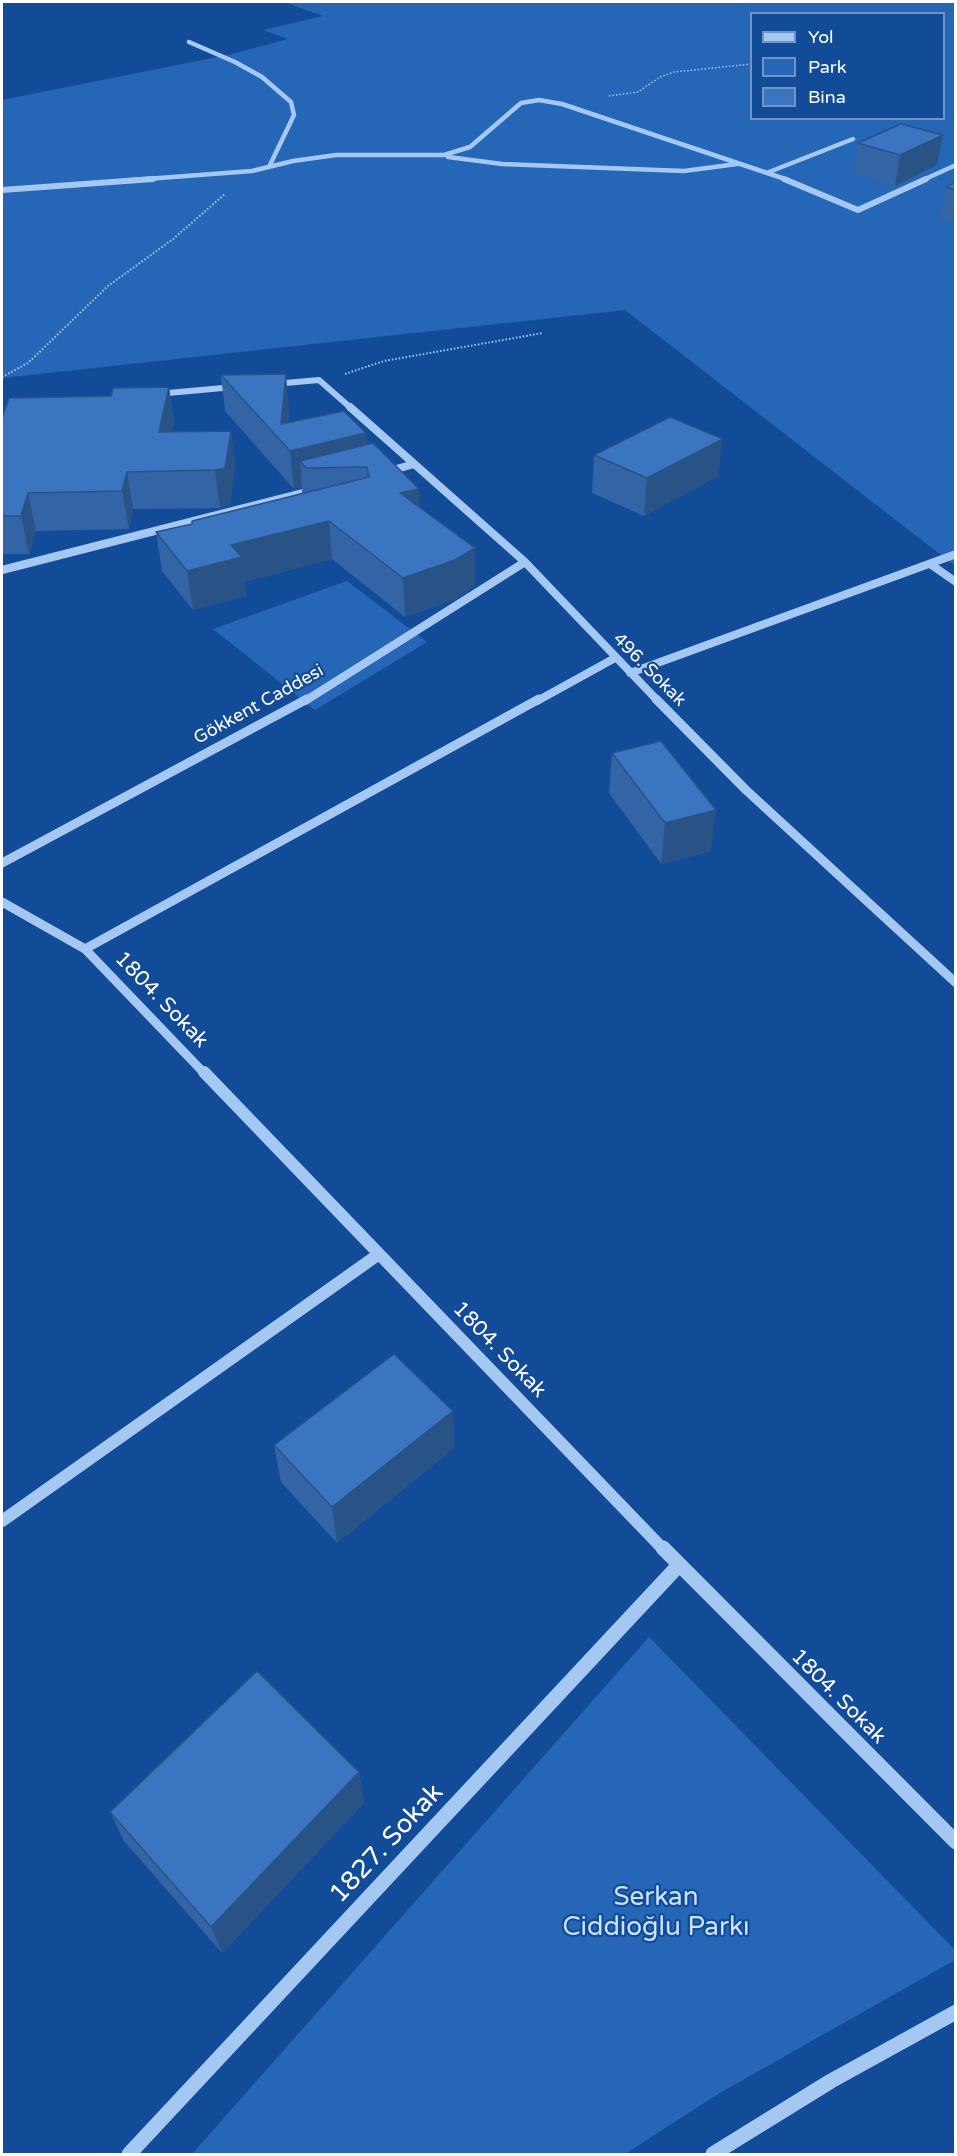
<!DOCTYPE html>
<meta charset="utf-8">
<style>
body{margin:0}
#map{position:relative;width:957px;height:2156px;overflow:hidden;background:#124c99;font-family:"Varela Round",sans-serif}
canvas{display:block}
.frame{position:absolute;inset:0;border:3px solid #fff;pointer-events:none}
.legend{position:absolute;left:750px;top:12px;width:195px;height:108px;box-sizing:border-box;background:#124c99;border:2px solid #7194c2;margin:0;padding:8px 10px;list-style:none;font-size:18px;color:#fff}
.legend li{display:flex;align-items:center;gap:12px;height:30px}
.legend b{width:30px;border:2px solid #7194c2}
</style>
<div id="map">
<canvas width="957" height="2156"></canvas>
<div class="frame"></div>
<ul class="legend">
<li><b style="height:8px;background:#a5c8f3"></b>Yol</li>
<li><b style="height:16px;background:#2566b7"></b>Park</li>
<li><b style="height:16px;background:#3b75c1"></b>Bina</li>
</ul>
</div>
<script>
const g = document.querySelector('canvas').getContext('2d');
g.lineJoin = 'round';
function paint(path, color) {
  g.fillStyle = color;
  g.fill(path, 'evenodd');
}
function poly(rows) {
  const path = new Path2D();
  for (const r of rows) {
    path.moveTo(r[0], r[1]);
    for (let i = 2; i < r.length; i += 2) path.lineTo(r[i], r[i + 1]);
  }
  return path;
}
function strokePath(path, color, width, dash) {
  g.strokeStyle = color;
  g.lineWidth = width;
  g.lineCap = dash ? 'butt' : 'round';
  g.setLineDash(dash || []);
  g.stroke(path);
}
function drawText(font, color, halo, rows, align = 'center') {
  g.font = font + ' "Varela Round",sans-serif';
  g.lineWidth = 4.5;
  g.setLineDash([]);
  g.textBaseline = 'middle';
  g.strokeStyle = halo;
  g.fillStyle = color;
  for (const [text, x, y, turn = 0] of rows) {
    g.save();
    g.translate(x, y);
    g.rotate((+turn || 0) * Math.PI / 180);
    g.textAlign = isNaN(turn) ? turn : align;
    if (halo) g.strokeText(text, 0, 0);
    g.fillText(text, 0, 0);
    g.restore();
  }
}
paint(poly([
 [284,2,955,2,955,566,625,310,2,378,2,100,228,55,288,39,263,30,323,16],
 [752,14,944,14,944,118,752,118],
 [347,581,427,642,315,710,213,629],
 [649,1637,955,1950,955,1960,718,2094,625,2154,192,2154]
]), '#2566b7');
strokePath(poly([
 [609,96,638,92,660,77,674,72,752,64]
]), '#a5c8f3', 1.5, [1.5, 2]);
strokePath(poly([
 [345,374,384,361,543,333],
 [2,377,28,363,108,286,173,239,225,194]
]), '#a5c8f3', 2, [1.5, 2]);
strokePath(poly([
 [189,42,235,62,262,77,291,102,294,115,269,167],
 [448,157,502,164,684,171,737,164],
 [769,172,853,139],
 [133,180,252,171,293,161,336,155,444,155,470,147,521,103,539,100,562,104,788,180],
 [923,180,956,165]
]), '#a5c8f3', 4.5);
strokePath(poly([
 [784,179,858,210,926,179],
 [2,190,153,179],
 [274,384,319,380,352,409],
 [157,394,234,387]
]), '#a5c8f3', 6);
strokePath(poly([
 [350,407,525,562,658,701],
 [386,472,414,464],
 [930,564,956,582],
 [2,570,315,490],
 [630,673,956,554],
 [305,701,525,562],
 [537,701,615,658]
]), '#a5c8f3', 8);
strokePath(poly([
 [656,699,746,790,956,983],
 [2,863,307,699],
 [2,902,85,949,205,1074],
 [85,949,539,699]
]), '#a5c8f3', 9);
strokePath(poly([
 [204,1072,664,1550],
 [2,1521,379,1254]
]), '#a5c8f3', 12);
strokePath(poly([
 [663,1548,956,1842],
 [129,2154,679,1565],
 [713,2154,831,2081,956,2012]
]), '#a5c8f3', 15);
paint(poly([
 [858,143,937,165,895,186,853,174],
 [956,182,956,224,939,219,946,187],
 [221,375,289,410,288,423,366,433,367,445,419,507,475,548,475,586,456,599,405,617,332,559,244,582,246,596,193,610,162,571,156,532,192,524,302,493,302,487,294,489,225,411],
 [169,387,174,423,172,432,231,431,235,468,230,505,220,508,133,509,129,529,36,531,29,554,2,554,2,418],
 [594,455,718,476,644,516,592,493],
 [612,753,711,851,661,864,609,793],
 [453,1411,454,1448,337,1543,281,1482,274,1445],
 [359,1772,364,1803,222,1953,124,1841,110,1812]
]), '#3365a6');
paint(poly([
 [943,135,937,165,895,186,900,155],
 [286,374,289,410,286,447,281,424],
 [169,387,174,423,165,469,159,432],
 [231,431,235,468,230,505,220,508,215,470],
 [366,433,368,470,367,467,300,461,302,487,294,489,290,451],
 [723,439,718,476,644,516,647,478],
 [127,472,133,509,129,529,122,491],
 [419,489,420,526,400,493],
 [28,493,36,531,29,554,21,516],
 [329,521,332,559,244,582,246,596,193,610,187,571,231,545],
 [475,548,475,586,456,599,405,617,403,578],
 [716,810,711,851,661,864,665,823],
 [453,1411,454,1448,337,1543,332,1507],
 [359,1772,364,1803,222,1953,211,1927]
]), '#295287');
const building = poly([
 [901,124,943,135,900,155,858,143,901,124],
 [956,182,956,190,946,187,956,182],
 [286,374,281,424,344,411,366,433,290,451,221,375,286,374],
 [169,387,159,432,231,431,225,468,215,470,127,472,122,491,28,493,21,516,2,516,2,418,9,398,111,396,113,388,169,387],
 [670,417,723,439,647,478,594,455,670,417],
 [373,443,419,489,400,493,475,548,455,560,403,578,329,521,231,545,242,557,187,571,156,532,192,524,192,521,369,477,367,467,306,468,300,461,373,443],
 [661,741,716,810,665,823,612,753,661,741],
 [394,1354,453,1411,332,1507,274,1445,394,1354],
 [257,1671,359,1772,211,1927,110,1812,257,1671]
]);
paint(building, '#3b75c1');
strokePath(building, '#295287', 1.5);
drawText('18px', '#fff', '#124c99', [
 ["496. Sokak",649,670,45],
 ["Gökkent Caddesi",259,705,-29]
]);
drawText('21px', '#fff', '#124c99', [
 ["1804. Sokak",161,1000,46],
 ["1804. Sokak",499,1350,46],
 ["1804. Sokak",838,1697,45]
]);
drawText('26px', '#fff', '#124c99', [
 ["1827. Sokak",387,1844,-47]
]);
drawText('26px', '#cde2fd', '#124c99', [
 ["Serkan",656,1898],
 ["Ciddioğlu Parkı",656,1928]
]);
</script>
